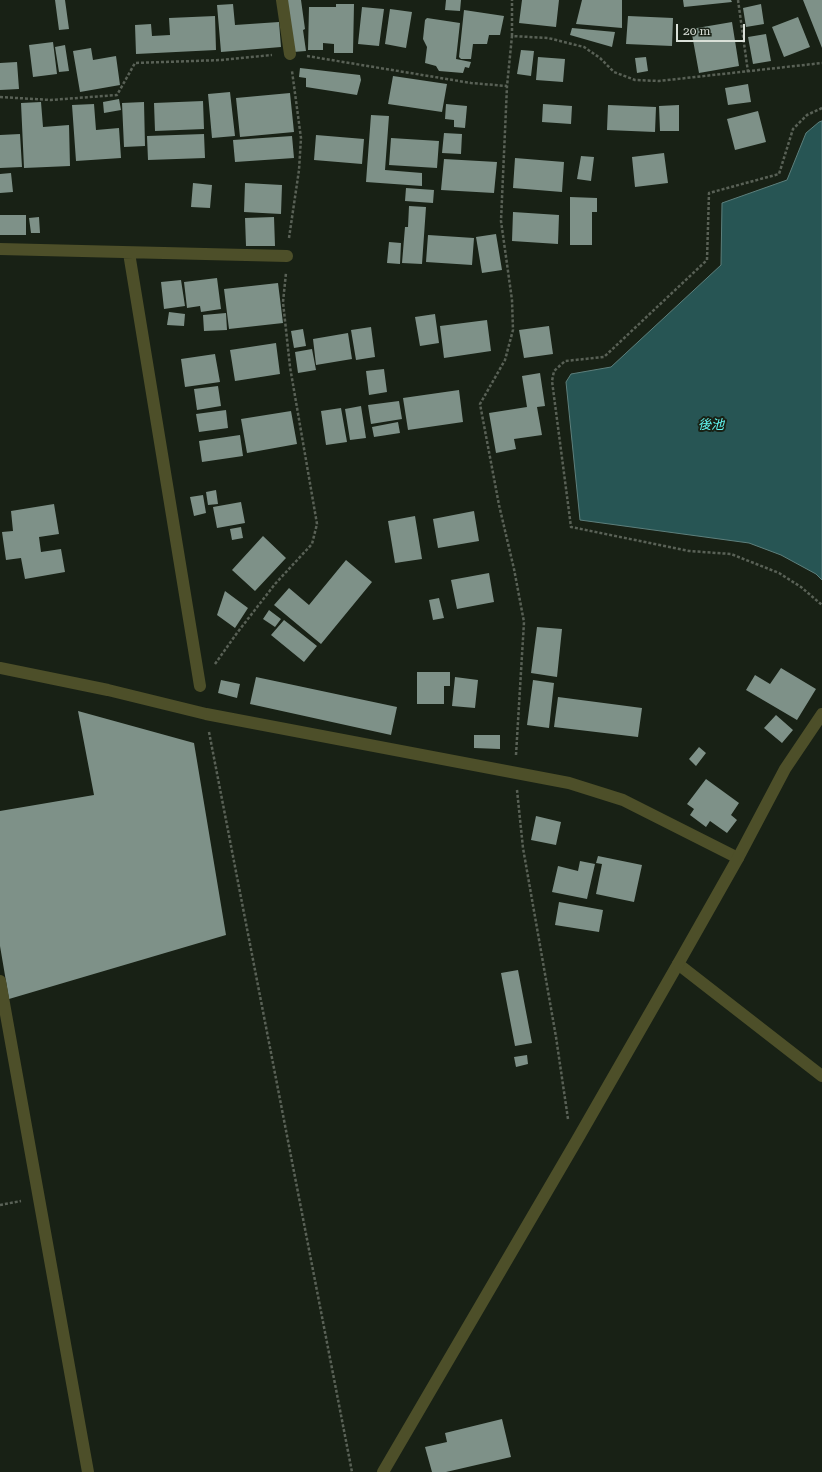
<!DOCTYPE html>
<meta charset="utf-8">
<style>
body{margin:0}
#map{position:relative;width:822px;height:1472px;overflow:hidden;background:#182115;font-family:"Roboto Serif",serif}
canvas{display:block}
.scale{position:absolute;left:676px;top:24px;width:69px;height:18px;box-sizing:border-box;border:2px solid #dae0d8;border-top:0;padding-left:5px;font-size:12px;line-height:14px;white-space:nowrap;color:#dae0d8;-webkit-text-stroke:3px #182115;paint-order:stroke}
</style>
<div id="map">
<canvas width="822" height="1472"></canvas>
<div class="scale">20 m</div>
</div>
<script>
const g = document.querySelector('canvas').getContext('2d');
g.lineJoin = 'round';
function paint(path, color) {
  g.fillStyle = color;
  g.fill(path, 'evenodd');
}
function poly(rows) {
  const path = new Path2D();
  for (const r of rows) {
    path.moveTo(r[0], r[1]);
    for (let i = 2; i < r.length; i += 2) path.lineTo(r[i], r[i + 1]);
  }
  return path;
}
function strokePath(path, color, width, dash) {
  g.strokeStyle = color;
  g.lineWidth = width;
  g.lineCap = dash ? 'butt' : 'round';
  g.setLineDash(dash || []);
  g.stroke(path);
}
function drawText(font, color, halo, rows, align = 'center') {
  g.font = font + ' "Roboto Serif","Noto Sans JP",serif';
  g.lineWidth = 4;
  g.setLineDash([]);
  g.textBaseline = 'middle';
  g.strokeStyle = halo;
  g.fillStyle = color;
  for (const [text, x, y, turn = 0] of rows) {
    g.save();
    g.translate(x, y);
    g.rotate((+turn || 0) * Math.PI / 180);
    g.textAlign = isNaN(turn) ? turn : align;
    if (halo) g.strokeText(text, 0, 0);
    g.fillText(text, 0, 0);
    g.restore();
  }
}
const water = poly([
 [822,121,822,580,816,574,781,555,749,543,580,520,566,382,571,374,611,367,721,265,722,203,787,180,806,133,819,122,822,121]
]);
paint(water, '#275554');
strokePath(water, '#5d7f7c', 1);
paint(poly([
 [55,0,65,0,69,29,59,30],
 [287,0,301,0,305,29,303,30,306,51,293,52],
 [446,0,461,0,460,11,445,10],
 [522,0,559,0,556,27,519,23],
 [582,0,622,0,622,28,576,24],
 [683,0,731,0,732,2,684,7],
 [803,0,822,0,822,48],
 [233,4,235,25,279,22,281,47,221,52,217,5],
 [336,4,354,4,353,53,334,53,334,44,323,43,323,50,308,50,309,7,336,7],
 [761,4,764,24,746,27,743,8],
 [362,7,384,9,379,46,358,44],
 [390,9,412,12,406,48,385,44],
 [464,10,504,16,500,35,489,35,487,44,473,44,471,59,461,59,459,57],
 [215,16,216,50,136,54,135,25,151,24,152,36,170,35,169,18],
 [628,16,673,18,672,46,626,44],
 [798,17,810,47,784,57,772,27],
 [427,18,460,23,456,59,471,62,469,68,465,67,463,73,439,71,436,66,425,63,427,47,423,39,425,20],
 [732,22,739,66,699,73,691,29],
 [572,28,615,32,612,47,570,35],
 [766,34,771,61,753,64,748,37],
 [53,42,57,74,33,77,29,45],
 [65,45,69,71,59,72,55,47],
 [91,48,93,60,116,56,120,85,80,92,73,51],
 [521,50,534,51,531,76,517,74],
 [538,57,565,59,563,82,536,80],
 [646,57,648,71,637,73,635,58],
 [17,62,19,89,0,90,0,63],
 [300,68,360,75,361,80,357,95,306,87,306,78,299,77],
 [393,76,447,84,442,112,388,104],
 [748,84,751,102,728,105,725,88],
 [230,92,235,136,212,138,208,94],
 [290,93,294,132,240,137,236,98],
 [119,99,121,110,104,113,103,102],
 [203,101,204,129,155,131,154,103],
 [41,102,43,127,69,125,70,166,24,168,21,103],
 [144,102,145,146,124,147,122,103],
 [94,104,96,130,119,128,121,158,76,161,72,105],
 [446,104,467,106,465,128,454,127,454,120,445,119],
 [543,104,572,106,571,124,542,122],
 [608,105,656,107,655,132,607,130],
 [679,105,679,131,660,131,659,106],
 [758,111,766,142,735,150,727,119],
 [371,115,389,116,385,170,422,173,422,186,366,182],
 [444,133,462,134,461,154,442,153],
 [20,134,22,167,0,168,0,135],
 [204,134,205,158,148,160,147,136],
 [316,135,364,139,362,164,314,160],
 [292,136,294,158,235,162,233,140],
 [391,138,439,141,437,168,389,165],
 [664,153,668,183,635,187,632,157],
 [581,156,594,157,591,181,577,179],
 [515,158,564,162,562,192,513,188],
 [444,159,497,162,494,193,441,190],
 [11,173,13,192,0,193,0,174],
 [193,183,212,185,210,208,191,207],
 [245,183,282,185,281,214,244,212],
 [406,188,434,190,433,203,405,201],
 [570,197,597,198,597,212,592,212,592,245,570,245],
 [409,206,426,207,422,264,402,263,405,227,408,227],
 [513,212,559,215,558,244,512,241],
 [0,215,26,215,26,235,0,235],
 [39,217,40,233,31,233,29,218],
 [274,217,275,246,246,246,245,218],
 [496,234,502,270,482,273,476,237],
 [428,235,474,238,472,265,426,262],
 [389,242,401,243,400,264,387,263],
 [217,278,221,309,201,312,200,306,187,308,184,282],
 [181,280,185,306,164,309,161,282],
 [278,283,283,323,229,329,224,289],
 [169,312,185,314,184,326,167,325],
 [226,313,227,330,204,331,203,315],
 [435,314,439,343,420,346,415,317],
 [487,320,491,351,444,358,440,326],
 [549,326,553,354,524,358,519,330],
 [371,327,375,357,356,360,351,330],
 [303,329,306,346,294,348,291,331],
 [348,333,352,359,316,365,313,339],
 [276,343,280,374,235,381,230,350],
 [312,349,316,370,298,373,295,352],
 [215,354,220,382,185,387,181,359],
 [384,369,387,392,369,395,366,371],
 [540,373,545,406,537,407,542,435,514,439,516,449,496,453,489,413,527,407,522,376],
 [218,386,221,406,197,410,194,389],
 [459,390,463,422,408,430,403,398],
 [399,401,402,419,371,424,368,405],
 [361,406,366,438,350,440,345,409],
 [341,408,347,442,326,445,321,411],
 [226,410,228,428,199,432,196,414],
 [291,411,297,444,247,453,241,419],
 [398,422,400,433,374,437,372,427],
 [240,435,243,456,202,462,199,441],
 [216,490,218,504,208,505,206,492],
 [203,495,206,513,194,516,190,497],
 [241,502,245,523,217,528,213,507],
 [54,504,59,534,39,537,41,552,61,549,65,572,25,579,21,558,6,560,2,532,13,531,11,511],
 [474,511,479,541,438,548,433,519],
 [415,516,422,559,395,563,388,521],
 [241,527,243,538,232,540,230,529],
 [263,536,286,558,255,591,232,570],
 [346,560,372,582,321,644,274,605,289,588,309,605],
 [489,573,494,602,457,609,451,580],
 [225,591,248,608,235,628,217,615],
 [439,598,444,618,433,620,429,600],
 [269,610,281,619,275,627,263,619],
 [284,620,317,646,304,662,271,635],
 [537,627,562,629,557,677,531,673],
 [781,668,816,689,797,720,746,690,755,675,770,684],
 [417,672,450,672,450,686,444,686,444,704,417,704],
 [256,677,397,707,391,735,250,704],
 [455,677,478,680,475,708,452,706],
 [221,680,240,684,237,698,218,693],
 [533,680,554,683,549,728,527,725],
 [558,697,642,708,638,737,554,727],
 [78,711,194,743,226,935,9,999,0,946,0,811,94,795],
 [776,715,793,730,782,743,764,728],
 [474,735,500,735,500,749,474,748],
 [699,747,706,753,696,766,689,759],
 [706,779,739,803,731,815,737,820,727,833,710,821,706,827,690,815,694,809,687,804],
 [536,816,561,822,556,845,531,840],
 [598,856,642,865,634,902,596,894,602,864,596,863],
 [580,861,595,864,587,899,552,892,558,866,578,871],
 [559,902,603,910,599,932,555,925],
 [518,970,532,1043,515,1046,501,973],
 [527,1055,528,1064,516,1067,514,1057],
 [502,1419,511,1457,446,1472,432,1472,425,1447,447,1442,445,1433]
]), '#7e9188');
strokePath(poly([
 [738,0,748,72],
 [512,36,512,0],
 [307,56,471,83,507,86],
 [0,97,51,100,117,95,135,63,222,60,272,55],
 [822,108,807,115,793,129,779,174,709,193,707,260,604,357,565,361,554,371,552,381,571,527,689,551,731,554,779,573,801,587,822,605],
 [289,238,299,170,301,138,292,71],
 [215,664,237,633,275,584,312,544,317,524,290,367,283,302,286,273],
 [209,732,352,1472],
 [516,755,524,622,514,569,499,505,480,404,505,360,513,330,512,300,501,221,507,86,512,36,548,38,584,47,600,58,614,72,635,80,659,81,822,63],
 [517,790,523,848,556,1037,568,1119],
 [0,1205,21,1201]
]), '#596156', 2.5, [3, 2]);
strokePath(poly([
 [282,0,290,54],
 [0,249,287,256],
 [129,253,200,686],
 [0,668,108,690,206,714,569,783,623,800,738,858],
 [678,964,822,1076],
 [0,981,88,1472]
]), '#4d4f29', 12);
strokePath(poly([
 [383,1472,577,1140,678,964,738,858,785,769,822,714]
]), '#4d4f29', 12);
drawText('italic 13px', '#62f7f3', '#182115', [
 ["後池",711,425]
]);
</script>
